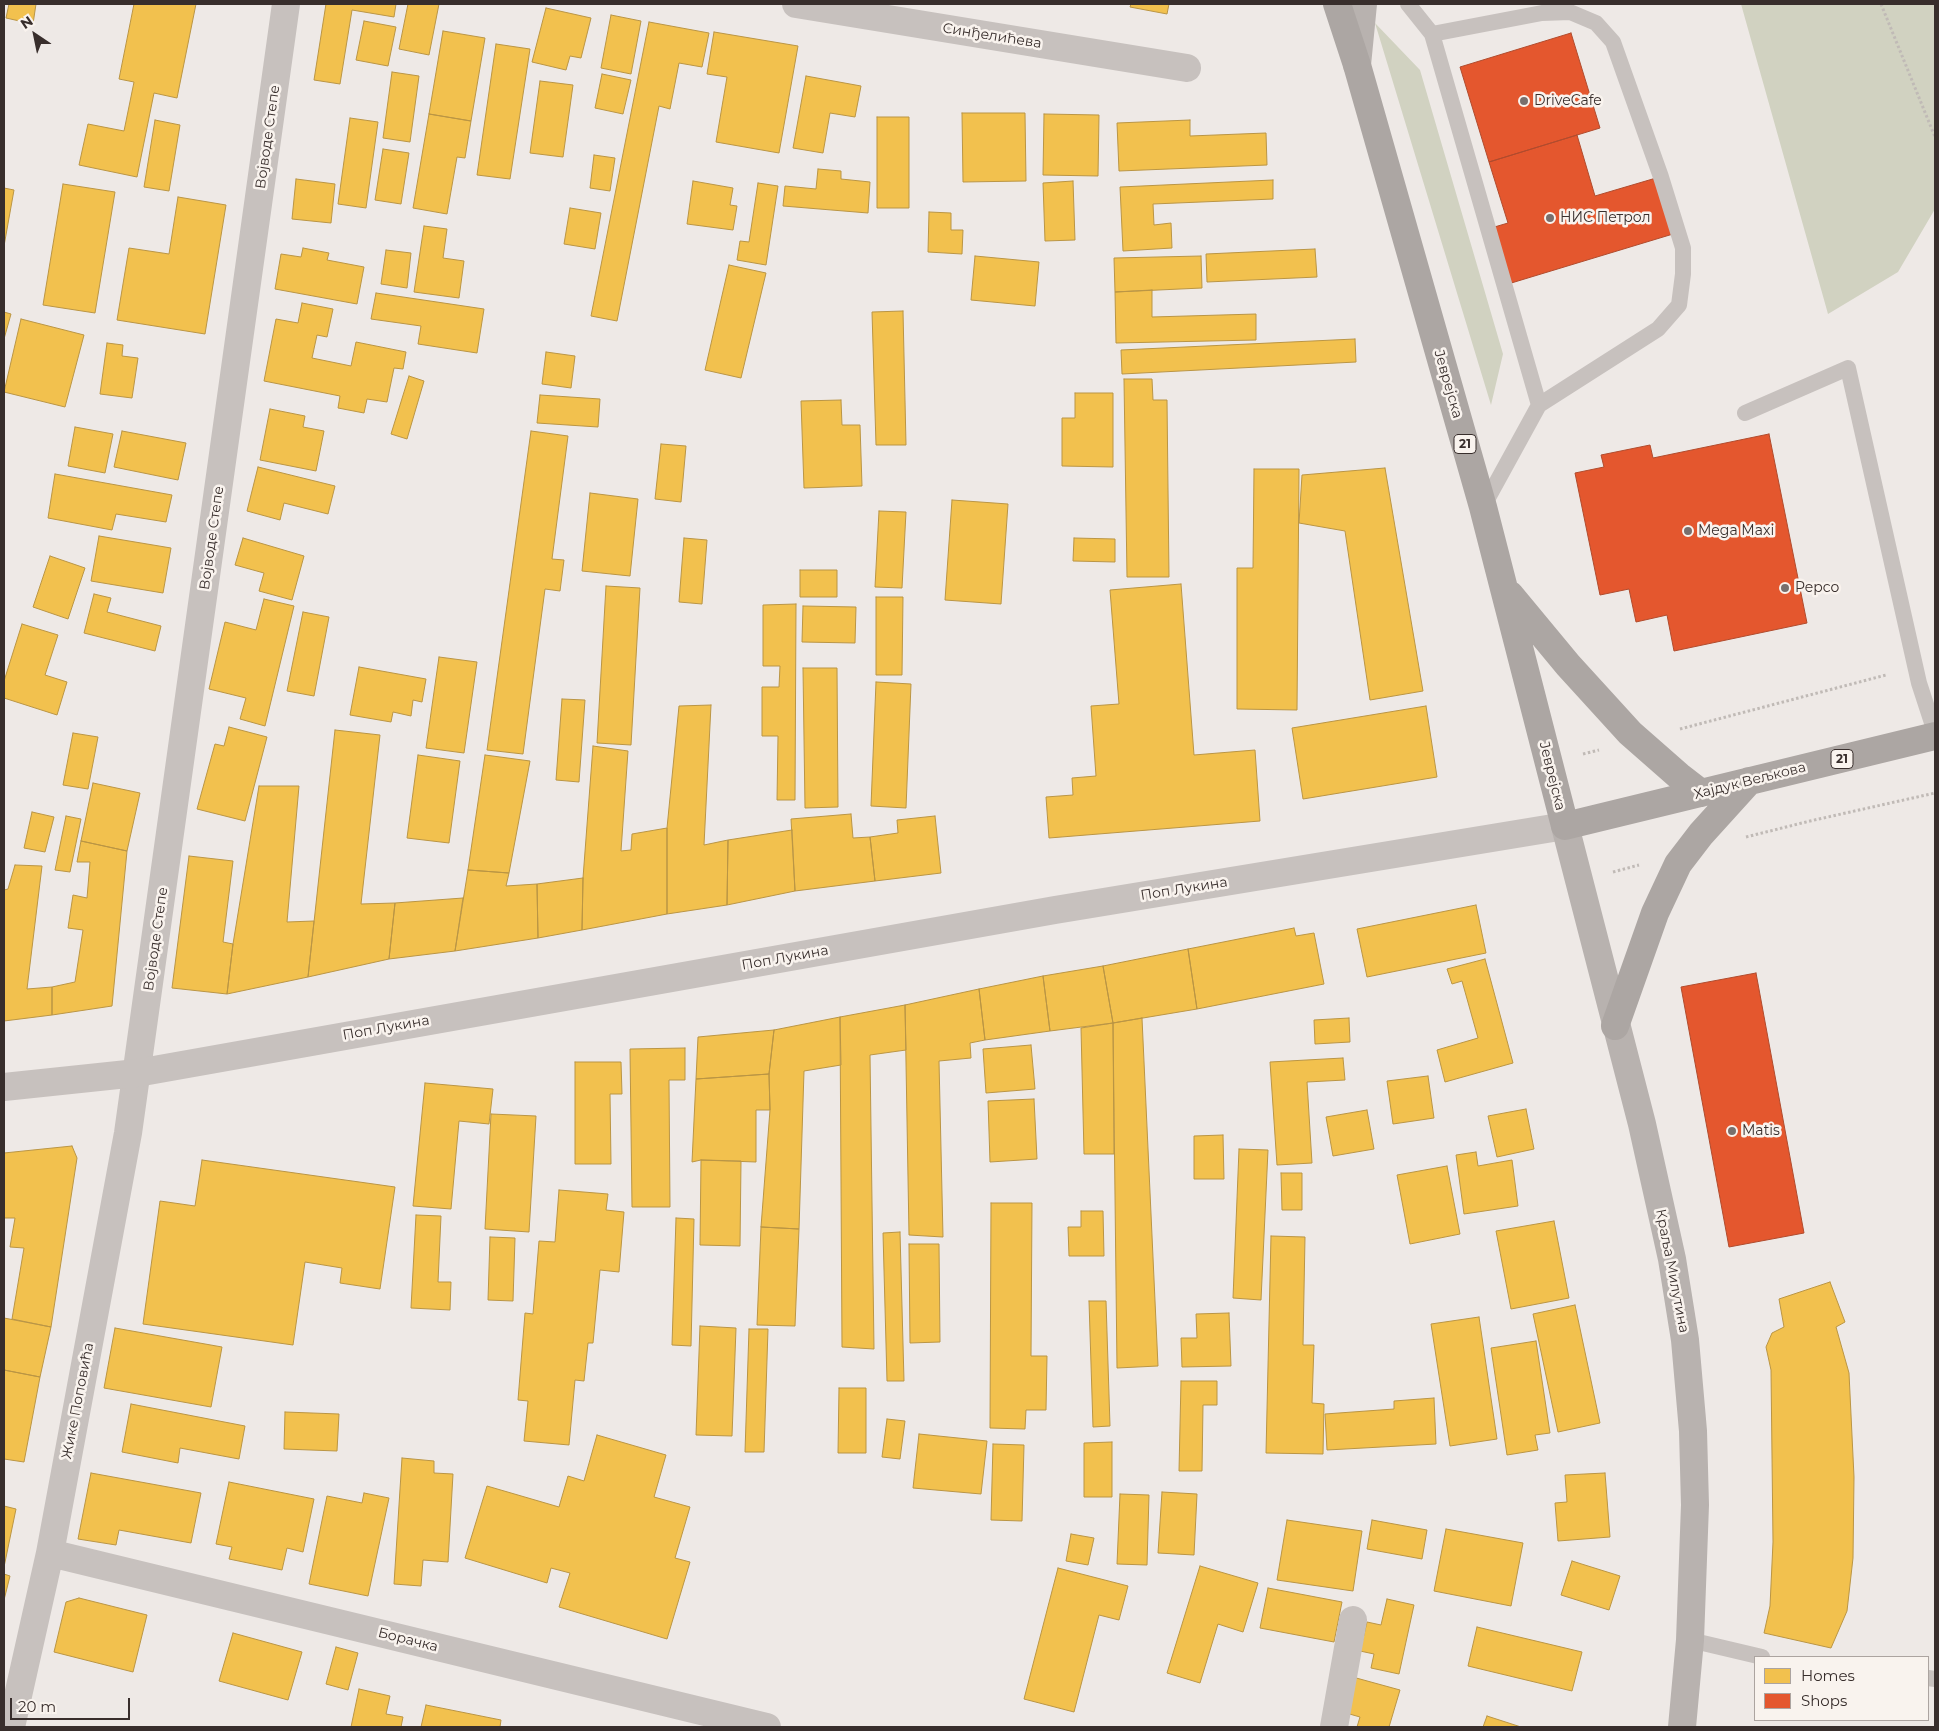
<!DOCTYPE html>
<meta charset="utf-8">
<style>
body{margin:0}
#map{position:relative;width:1939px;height:1731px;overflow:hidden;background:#eee9e6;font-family:Montserrat,sans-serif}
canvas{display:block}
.frame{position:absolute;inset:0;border:5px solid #382e2c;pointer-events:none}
.legend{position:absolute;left:1754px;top:1656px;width:175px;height:65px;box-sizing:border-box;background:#f9f3ee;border:1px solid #aca4a0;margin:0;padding:6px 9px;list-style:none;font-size:15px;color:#382e2c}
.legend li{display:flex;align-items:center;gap:10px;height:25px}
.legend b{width:25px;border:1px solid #aca4a0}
.north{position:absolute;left:10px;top:10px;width:50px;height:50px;-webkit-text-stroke:4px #f9f3ee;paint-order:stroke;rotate:326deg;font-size:14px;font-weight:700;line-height:20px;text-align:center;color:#382e2c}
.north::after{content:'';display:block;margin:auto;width:18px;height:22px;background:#382e2c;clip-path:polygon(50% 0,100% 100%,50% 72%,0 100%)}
.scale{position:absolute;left:10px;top:1698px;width:120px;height:22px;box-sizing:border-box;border:2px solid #382e2c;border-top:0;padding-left:6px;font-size:15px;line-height:18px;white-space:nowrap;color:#382e2c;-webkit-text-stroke:4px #f9f3ee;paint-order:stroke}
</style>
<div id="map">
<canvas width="1939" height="1731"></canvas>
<div class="frame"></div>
<ul class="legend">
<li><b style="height:14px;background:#f2c14e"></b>Homes</li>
<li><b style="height:14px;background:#e4572e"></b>Shops</li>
</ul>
<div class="north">N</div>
<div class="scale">20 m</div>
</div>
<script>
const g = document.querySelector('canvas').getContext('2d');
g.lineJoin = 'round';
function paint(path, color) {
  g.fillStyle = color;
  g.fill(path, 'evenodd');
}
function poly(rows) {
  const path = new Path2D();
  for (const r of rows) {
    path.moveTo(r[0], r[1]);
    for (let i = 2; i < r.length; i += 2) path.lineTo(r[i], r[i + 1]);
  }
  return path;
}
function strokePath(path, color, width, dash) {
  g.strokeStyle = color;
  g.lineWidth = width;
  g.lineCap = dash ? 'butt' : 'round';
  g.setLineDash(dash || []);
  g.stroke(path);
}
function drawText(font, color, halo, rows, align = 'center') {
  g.font = font + ' Montserrat,sans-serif';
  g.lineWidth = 5;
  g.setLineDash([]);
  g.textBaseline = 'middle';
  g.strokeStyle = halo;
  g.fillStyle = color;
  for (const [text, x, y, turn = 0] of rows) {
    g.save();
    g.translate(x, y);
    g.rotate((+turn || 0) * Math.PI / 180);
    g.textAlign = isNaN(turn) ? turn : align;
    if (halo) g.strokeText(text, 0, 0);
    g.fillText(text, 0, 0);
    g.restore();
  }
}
paint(poly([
 [1741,4,1935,4,1935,209,1898,272,1828,314],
 [1375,23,1420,70,1503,354,1491,405]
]), '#d1d2c1');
const homes = poly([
 [9,4,36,4,33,24,6,18,9,4],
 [134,4,196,4,177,98,154,93,137,177,79,165,88,124,124,131,134,82,119,79,134,4],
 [326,4,396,4,394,17,352,10,340,84,314,80,326,4],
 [408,4,439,4,429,55,399,49,408,4],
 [1131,4,1169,4,1167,14,1130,7,1131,4],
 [546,8,591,18,581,58,570,56,566,70,532,62,546,8],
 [611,15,641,21,631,74,601,68,611,15],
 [364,21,396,27,388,66,356,60,364,21],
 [649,22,709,33,702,67,679,63,670,109,659,106,617,321,591,316,649,22],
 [443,31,485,38,471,121,429,114,443,31],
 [714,32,798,46,779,153,716,142,727,77,707,74,714,32],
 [496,44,530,49,510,179,477,175,496,44],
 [392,72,419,76,410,142,383,138,392,72],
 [602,74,631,80,623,114,595,108,602,74],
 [806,76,861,86,855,117,830,113,823,153,793,148,806,76],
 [540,81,573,85,563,157,530,153,540,81],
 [962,113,1025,113,1026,181,963,182,962,113],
 [429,114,471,121,465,158,457,157,447,214,413,208,429,114],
 [1044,114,1099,115,1098,176,1043,175,1044,114],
 [877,117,909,117,909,208,877,208,877,117],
 [350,118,378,122,366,208,338,204,350,118],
 [155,120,180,125,169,191,144,187,155,120],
 [1190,120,1190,136,1266,133,1267,165,1119,171,1117,123,1190,120],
 [383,149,409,153,401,204,375,200,383,149],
 [594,155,615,158,610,191,590,188,594,155],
 [818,169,841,171,841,179,870,182,868,213,783,206,785,186,816,189,818,169],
 [296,179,335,184,331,223,292,219,296,179],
 [1273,180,1273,199,1153,204,1154,225,1171,223,1172,248,1123,251,1120,187,1273,180],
 [693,181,733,188,730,205,737,206,733,230,687,224,693,181],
 [1073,181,1075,240,1045,241,1043,183,1073,181],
 [758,183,778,186,766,265,737,260,740,241,749,242,758,183],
 [63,184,115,192,95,313,43,305,63,184],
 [4,188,14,190,4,246,4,188],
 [178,197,226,205,205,334,117,320,129,248,169,254,178,197],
 [570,208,601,213,595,249,564,244,570,208],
 [929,212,951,213,951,230,963,230,962,254,928,252,929,212],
 [424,226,447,229,443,258,464,261,459,298,414,292,424,226],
 [303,248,329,253,327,260,364,267,357,304,275,289,281,254,301,257,303,248],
 [1315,249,1317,277,1207,282,1206,254,1315,249],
 [386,250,411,253,407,288,381,284,386,250],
 [975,256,1039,262,1035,306,971,300,975,256],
 [1201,256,1202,288,1115,292,1114,258,1201,256],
 [729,265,766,273,741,378,705,370,729,265],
 [1152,290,1152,317,1256,314,1256,340,1116,343,1115,292,1152,290],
 [376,293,484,309,477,353,418,344,421,326,371,319,376,293],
 [302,303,333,309,327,337,317,335,312,358,351,366,356,342,406,352,403,369,394,368,387,402,367,399,364,413,338,408,340,396,264,381,276,319,298,323,302,303],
 [903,311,906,445,876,445,872,312,903,311],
 [4,312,11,314,4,339,4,312],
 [21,319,84,335,65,407,4,392,21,319],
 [1355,339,1356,362,1122,374,1121,350,1355,339],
 [107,343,123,345,122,356,138,358,132,398,100,394,107,343],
 [546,352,575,356,571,388,542,384,546,352],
 [409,376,424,381,407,439,391,434,409,376],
 [1124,379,1152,379,1153,400,1167,400,1169,577,1127,577,1124,379],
 [1075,393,1113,393,1113,467,1062,466,1062,418,1075,418,1075,393],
 [540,395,600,399,598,427,537,423,540,395],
 [841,400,842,425,860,425,862,486,804,488,801,401,841,400],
 [270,409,305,416,303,427,324,431,316,471,260,460,270,409],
 [75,427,113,434,105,473,68,466,75,427],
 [122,431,186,443,178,480,114,467,122,431],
 [531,431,568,436,552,559,564,560,560,591,545,589,523,754,487,750,531,431],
 [661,444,686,446,681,502,655,499,661,444],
 [258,467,335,486,328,514,284,503,280,520,247,511,258,467],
 [1385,468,1423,691,1370,700,1345,531,1299,523,1302,475,1385,468],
 [1254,469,1299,469,1297,710,1237,709,1237,568,1253,568,1254,469],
 [55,474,172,495,166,522,116,514,112,530,48,518,55,474],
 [590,493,638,499,630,576,582,571,590,493],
 [952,500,1008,504,1001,604,945,600,952,500],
 [879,511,906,512,902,588,875,587,879,511],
 [99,536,171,548,163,593,91,581,99,536],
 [243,538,304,556,292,600,259,591,264,573,235,565,243,538],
 [684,538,707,540,702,604,679,602,684,538],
 [1074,538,1115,539,1115,562,1073,561,1074,538],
 [50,556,85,568,68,619,33,607,50,556],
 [800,570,837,570,837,597,800,597,800,570],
 [1181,584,1194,755,1255,750,1260,821,1049,838,1046,797,1073,795,1072,778,1096,776,1091,706,1119,704,1110,590,1181,584],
 [606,586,640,588,631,745,597,743,606,586],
 [94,594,111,598,107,612,161,626,155,651,84,633,94,594],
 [876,597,903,597,902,675,876,675,876,597],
 [264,599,294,606,265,726,240,719,246,698,209,689,225,622,256,630,264,599],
 [796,604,795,800,777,800,778,736,762,736,762,687,779,687,780,666,763,666,763,605,796,604],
 [803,606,856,607,855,643,802,642,803,606],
 [303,612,329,617,314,696,287,691,303,612],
 [22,624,58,635,45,675,67,682,57,715,4,698,4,681,22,624],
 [439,657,477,662,464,753,426,748,439,657],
 [359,667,426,679,422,702,413,700,411,716,393,712,391,722,350,715,359,667],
 [803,668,837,668,838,807,805,808,803,668],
 [876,682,911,684,906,808,871,806,876,682],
 [562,699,585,700,579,782,556,780,562,699],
 [711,705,704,845,728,840,727,905,667,914,667,828,679,706,711,705],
 [1426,706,1437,777,1303,799,1292,728,1426,706],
 [229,727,267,737,245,821,197,809,215,744,224,746,229,727],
 [335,730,380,735,361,904,395,903,389,959,308,977,335,730],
 [73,733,98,737,88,789,63,785,73,733],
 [593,746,628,751,621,851,631,850,632,834,667,828,667,914,582,930,583,878,593,746],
 [418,755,460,761,449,843,407,838,418,755],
 [485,755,530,761,509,873,468,870,485,755],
 [93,783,140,793,127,851,81,841,93,783],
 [259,786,299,786,287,922,314,921,308,977,227,994,233,944,259,786],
 [32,812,54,817,45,852,24,848,32,812],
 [851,814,853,838,870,837,875,881,795,891,791,819,851,814],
 [66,816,81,819,70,872,55,870,66,816],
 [935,816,941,873,875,881,870,837,898,833,897,820,935,816],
 [792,830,795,891,727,905,728,840,792,830],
 [81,841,127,851,112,1006,52,1015,52,987,75,982,83,930,68,928,73,895,87,898,90,862,77,862,81,841],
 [189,856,233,861,223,942,233,944,227,994,172,988,189,856],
 [15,865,42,866,27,989,52,987,52,1015,4,1021,4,890,8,889,15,865],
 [468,870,509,873,506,886,537,884,538,938,455,951,468,870],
 [583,878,582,930,538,938,537,884,583,878],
 [463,898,455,951,389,959,395,903,463,898],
 [1476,905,1486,953,1367,977,1357,929,1476,905],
 [1294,928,1296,936,1314,933,1324,984,1197,1009,1188,949,1294,928],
 [1188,949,1197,1009,1113,1023,1103,966,1188,949],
 [1485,959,1513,1063,1445,1082,1437,1050,1478,1038,1462,981,1452,984,1447,969,1485,959],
 [1103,966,1113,1023,1050,1031,1043,976,1103,966],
 [1043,976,1050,1031,985,1040,979,989,1043,976],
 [979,989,985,1040,970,1043,971,1058,939,1061,943,1237,909,1235,905,1005,979,989],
 [905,1005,906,1050,870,1055,874,1349,842,1347,840,1017,905,1005],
 [840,1017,841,1065,804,1071,799,1229,761,1227,770,1110,769,1074,774,1030,840,1017],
 [1142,1018,1158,1366,1117,1368,1113,1023,1142,1018],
 [1349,1018,1350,1042,1315,1044,1314,1020,1349,1018],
 [1113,1023,1114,1154,1084,1154,1081,1028,1113,1023],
 [774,1030,769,1074,696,1079,698,1037,774,1030],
 [1031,1045,1035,1089,986,1093,983,1049,1031,1045],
 [685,1048,685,1080,669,1080,670,1207,632,1207,630,1049,685,1048],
 [1343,1058,1345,1080,1307,1082,1312,1163,1277,1165,1270,1062,1343,1058],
 [575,1062,621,1062,622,1094,610,1094,611,1164,575,1164,575,1062],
 [769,1074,770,1110,756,1110,756,1162,701,1160,692,1162,696,1079,769,1074],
 [1428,1076,1434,1118,1393,1124,1387,1081,1428,1076],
 [425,1083,493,1089,489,1124,459,1121,451,1209,413,1206,425,1083],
 [1034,1099,1037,1159,990,1162,988,1101,1034,1099],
 [1526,1109,1534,1149,1497,1157,1488,1116,1526,1109],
 [1367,1110,1374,1149,1333,1156,1326,1117,1367,1110],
 [491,1114,536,1116,529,1232,485,1229,491,1114],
 [1223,1135,1224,1179,1194,1179,1194,1136,1223,1135],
 [72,1146,77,1158,51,1327,12,1319,24,1248,10,1247,15,1218,4,1218,4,1153,72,1146],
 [1239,1149,1268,1150,1261,1300,1233,1298,1239,1149],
 [1476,1152,1478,1166,1512,1160,1518,1206,1464,1214,1456,1155,1476,1152],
 [202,1160,395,1187,380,1289,340,1283,342,1268,305,1262,293,1345,143,1324,160,1201,195,1206,202,1160],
 [701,1160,741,1161,740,1246,700,1245,701,1160],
 [1447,1166,1460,1234,1410,1244,1397,1175,1447,1166],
 [1281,1173,1302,1173,1302,1210,1282,1210,1281,1173],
 [559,1190,608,1194,606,1210,624,1212,619,1272,600,1270,593,1343,588,1343,584,1381,575,1380,569,1445,524,1441,528,1401,518,1400,525,1313,533,1314,539,1241,555,1242,559,1190],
 [991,1203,1032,1203,1031,1356,1047,1356,1046,1410,1026,1410,1025,1429,990,1428,991,1203],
 [1081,1211,1103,1211,1104,1256,1069,1256,1068,1227,1081,1227,1081,1211],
 [416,1215,441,1216,438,1282,451,1282,450,1310,411,1308,416,1215],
 [676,1218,694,1219,691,1346,672,1345,676,1218],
 [1554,1221,1569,1298,1511,1309,1496,1231,1554,1221],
 [761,1227,799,1229,795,1326,757,1325,761,1227],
 [900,1232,904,1381,887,1381,883,1233,900,1232],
 [1271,1236,1305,1237,1303,1345,1314,1345,1312,1403,1324,1404,1323,1454,1266,1453,1271,1236],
 [490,1237,515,1238,513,1301,488,1300,490,1237],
 [909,1244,939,1244,940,1342,910,1343,909,1244],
 [1830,1282,1845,1322,1836,1327,1849,1373,1854,1477,1853,1558,1847,1611,1831,1648,1764,1633,1770,1606,1773,1542,1771,1370,1766,1347,1772,1333,1784,1327,1779,1299,1830,1282],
 [1089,1301,1106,1301,1110,1426,1093,1427,1089,1301],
 [1575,1305,1600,1423,1558,1432,1533,1314,1575,1305],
 [1229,1313,1231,1366,1182,1367,1181,1338,1197,1338,1196,1314,1229,1313],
 [1479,1317,1497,1439,1450,1446,1431,1324,1479,1317],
 [4,1318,51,1327,40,1377,4,1370,4,1318],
 [700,1326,736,1328,732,1436,696,1435,700,1326],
 [115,1328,222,1347,211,1407,104,1388,115,1328],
 [749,1329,768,1329,764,1452,745,1452,749,1329],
 [1536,1341,1550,1433,1535,1435,1538,1450,1507,1455,1491,1348,1536,1341],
 [4,1370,40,1377,24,1462,4,1459,4,1370],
 [1181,1381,1217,1381,1217,1405,1203,1405,1202,1471,1179,1471,1181,1381],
 [839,1388,866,1388,866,1453,838,1453,839,1388],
 [1434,1398,1436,1444,1327,1450,1325,1414,1394,1409,1394,1401,1434,1398],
 [131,1404,245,1426,239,1459,180,1448,178,1463,122,1452,131,1404],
 [285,1412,339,1414,337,1451,284,1449,285,1412],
 [887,1419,905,1421,900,1459,882,1457,887,1419],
 [919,1434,987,1441,981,1494,913,1488,919,1434],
 [597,1435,666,1455,654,1497,690,1507,675,1558,690,1562,667,1639,559,1607,570,1573,551,1568,547,1583,465,1558,487,1486,559,1507,568,1476,584,1481,597,1435],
 [1112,1442,1112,1497,1084,1497,1084,1443,1112,1442],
 [993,1444,1024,1445,1022,1521,991,1520,993,1444],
 [402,1458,434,1461,434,1473,453,1474,448,1562,423,1560,421,1586,394,1584,402,1458],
 [91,1473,201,1493,191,1543,119,1530,116,1545,78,1539,91,1473],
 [1605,1473,1610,1537,1558,1541,1555,1503,1567,1502,1565,1475,1605,1473],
 [229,1482,314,1499,303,1552,287,1548,282,1570,229,1559,232,1547,216,1544,229,1482],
 [1162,1492,1197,1494,1194,1555,1158,1553,1162,1492],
 [364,1493,389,1498,368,1596,309,1584,327,1496,362,1503,364,1493],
 [1120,1494,1149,1495,1147,1565,1117,1564,1120,1494],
 [4,1506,16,1509,4,1567,4,1506],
 [1287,1520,1362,1531,1353,1591,1277,1580,1287,1520],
 [1372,1520,1427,1530,1422,1559,1367,1549,1372,1520],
 [1446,1529,1523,1543,1511,1606,1434,1591,1446,1529],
 [1071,1534,1094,1538,1088,1565,1066,1561,1071,1534],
 [1572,1561,1620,1576,1609,1610,1561,1595,1572,1561],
 [1200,1566,1258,1583,1243,1632,1218,1624,1200,1683,1167,1673,1200,1566],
 [1058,1568,1128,1586,1119,1620,1099,1615,1074,1712,1024,1699,1058,1568],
 [4,1574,10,1576,4,1600,4,1574],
 [1268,1588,1342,1602,1334,1642,1260,1628,1268,1588],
 [79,1598,147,1615,133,1672,54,1652,66,1602,79,1598],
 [1387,1599,1414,1605,1399,1674,1371,1668,1374,1654,1360,1651,1367,1622,1381,1625,1387,1599],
 [1477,1627,1582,1652,1572,1691,1468,1666,1477,1627],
 [233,1633,302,1652,288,1700,219,1681,233,1633],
 [336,1647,358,1653,348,1690,326,1684,336,1647],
 [1349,1676,1400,1690,1389,1727,1357,1727,1360,1717,1339,1711,1349,1676],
 [359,1689,390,1696,386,1714,403,1717,401,1727,351,1727,359,1689],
 [426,1705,501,1720,500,1727,421,1727,426,1705],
 [1487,1716,1521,1727,1483,1727,1487,1716]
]);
paint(homes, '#f2c14e');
strokePath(homes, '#ba9544', 1);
const shops = poly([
 [1571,33,1600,128,1489,162,1460,67,1571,33],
 [1577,135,1595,196,1656,178,1673,234,1508,284,1491,228,1508,223,1489,162,1577,135],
 [1769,434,1807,623,1674,651,1667,615,1636,622,1629,589,1600,595,1575,473,1604,467,1601,455,1650,445,1653,458,1769,434],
 [1756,973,1804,1233,1729,1247,1681,987,1756,973]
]);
paint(shops, '#e4572e');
strokePath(shops, '#b04b2d', 1);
strokePath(poly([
 [1881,4,1935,137],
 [1680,729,1886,675],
 [1583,754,1599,750],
 [1746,837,1810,821,1935,793],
 [1613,872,1639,865]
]), '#c0bab6', 3, [2.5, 2.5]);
strokePath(poly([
 [1408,4,1432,34,1539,405,1483,507],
 [1432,34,1542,13,1570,12,1596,23,1613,42,1661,177,1683,248,1683,274,1679,305,1658,329,1539,405],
 [1745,413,1848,368,1919,683,1935,732],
 [1690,1640,1762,1657],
 [1928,1678,1935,1679]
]), '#c7c1be', 16);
strokePath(poly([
 [796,4,1187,68],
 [50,1553,767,1727],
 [11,1727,50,1553,128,1133,286,4],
 [1334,1727,1353,1620]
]), '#c7c1be', 28);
strokePath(poly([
 [4,1087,137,1073,1055,910,1565,826]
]), '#c7c1be', 28);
strokePath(poly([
 [1357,65,1363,4],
 [1565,826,1642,1124,1672,1259,1685,1340,1693,1431,1695,1505,1690,1640,1682,1727]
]), '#b8b2af', 28);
strokePath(poly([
 [1337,4,1357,65,1483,507,1565,826,1935,736],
 [1510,595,1568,665,1630,733,1679,776,1701,793],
 [1615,1026,1655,913,1678,864,1701,834,1749,781]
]), '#aca6a3', 28);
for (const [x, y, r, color] of [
 [1524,101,5,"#786f6d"],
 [1550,218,5,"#786f6d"],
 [1688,531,5,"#786f6d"],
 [1785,588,5,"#786f6d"],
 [1732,1131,5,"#786f6d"]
]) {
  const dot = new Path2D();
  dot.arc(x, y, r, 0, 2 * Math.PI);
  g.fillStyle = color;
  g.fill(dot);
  strokePath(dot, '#f9f3ee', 2);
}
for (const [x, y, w] of [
 [1465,444,22],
 [1842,759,22]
]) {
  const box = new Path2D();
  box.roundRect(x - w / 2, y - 9.5, w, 19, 4);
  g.fillStyle = '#f9f3ee';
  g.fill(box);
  strokePath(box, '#382e2c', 1);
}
drawText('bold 12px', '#382e2c', null, [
 ["21",1465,444],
 ["21",1842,759]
]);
drawText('14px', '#382e2c', '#f9f3ee', [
 ["Синђелићева",992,36,9],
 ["Војводе Степе",268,137,-82],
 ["Јеврејска",1448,384,74],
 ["Војводе Степе",212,538,-82],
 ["Јеврејска",1552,776,76],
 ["Хајдук Вељкова",1750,781,-14],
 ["Поп Лукина",1184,889,-9],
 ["Војводе Степе",156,939,-82],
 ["Поп Лукина",785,958,-10],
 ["Поп Лукина",386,1028,-10],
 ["Краља Милутина",1672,1271,79],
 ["Жике Поповића",78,1401,-79],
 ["Борачка",408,1640,14]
]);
drawText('14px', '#382e2c', '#f9f3ee', [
 ["DriveCafe",1534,101],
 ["НИС Петрол",1560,218],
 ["Mega Maxi",1698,531],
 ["Pepco",1795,588],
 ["Matis",1742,1131]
], 'left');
</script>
